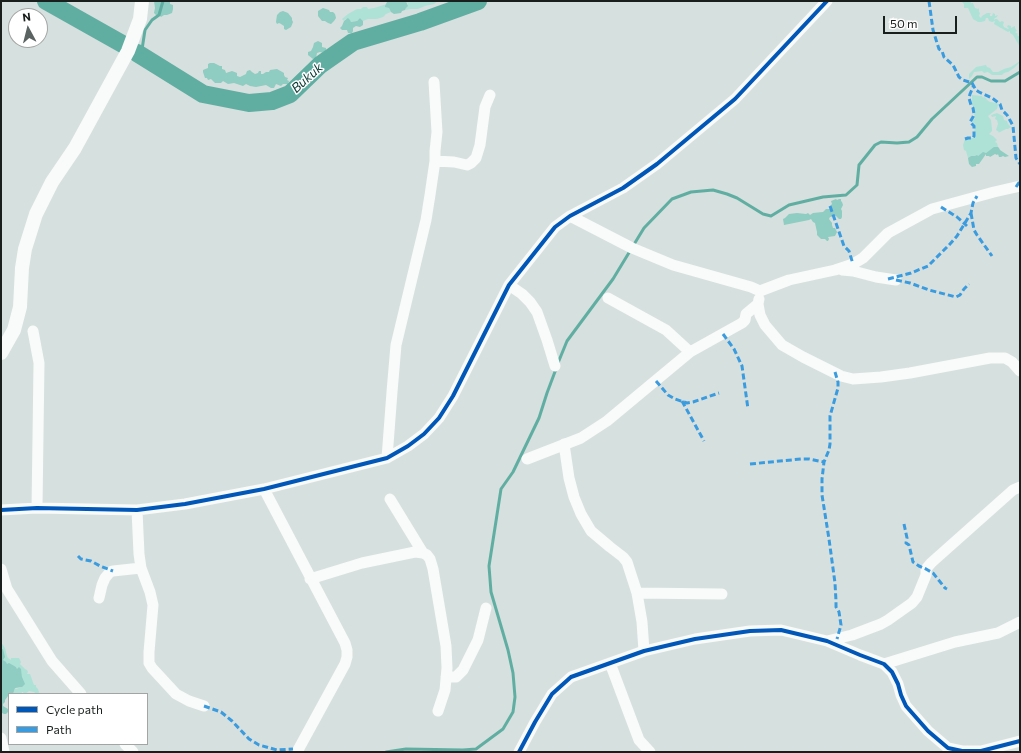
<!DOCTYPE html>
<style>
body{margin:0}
#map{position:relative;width:1021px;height:753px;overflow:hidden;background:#d6e0de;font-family:Commissioner,sans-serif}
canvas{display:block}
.frame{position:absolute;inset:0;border:2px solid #181f1d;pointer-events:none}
.legend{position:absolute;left:8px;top:693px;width:140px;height:52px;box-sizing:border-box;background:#fff;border:1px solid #a3a5a5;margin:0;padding:5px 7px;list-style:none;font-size:12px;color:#181f1d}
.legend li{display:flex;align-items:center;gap:8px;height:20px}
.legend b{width:20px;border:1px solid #a3a5a5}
.north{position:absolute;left:8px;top:8px;width:40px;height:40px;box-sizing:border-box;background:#fff;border:1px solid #a3a5a5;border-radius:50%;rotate:353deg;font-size:11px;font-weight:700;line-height:16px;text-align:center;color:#181f1d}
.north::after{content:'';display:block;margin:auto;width:14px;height:18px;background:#5a6361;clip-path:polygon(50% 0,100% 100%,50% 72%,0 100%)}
.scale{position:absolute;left:883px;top:16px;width:74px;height:18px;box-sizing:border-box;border:2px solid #181f1d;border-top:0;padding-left:5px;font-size:12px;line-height:14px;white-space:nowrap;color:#181f1d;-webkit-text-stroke:3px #fff;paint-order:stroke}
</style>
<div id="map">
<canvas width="1021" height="753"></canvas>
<div class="frame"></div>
<ul class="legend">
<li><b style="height:5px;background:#0057b8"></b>Cycle path</li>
<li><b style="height:5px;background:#3b9bdf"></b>Path</li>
</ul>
<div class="north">N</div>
<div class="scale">50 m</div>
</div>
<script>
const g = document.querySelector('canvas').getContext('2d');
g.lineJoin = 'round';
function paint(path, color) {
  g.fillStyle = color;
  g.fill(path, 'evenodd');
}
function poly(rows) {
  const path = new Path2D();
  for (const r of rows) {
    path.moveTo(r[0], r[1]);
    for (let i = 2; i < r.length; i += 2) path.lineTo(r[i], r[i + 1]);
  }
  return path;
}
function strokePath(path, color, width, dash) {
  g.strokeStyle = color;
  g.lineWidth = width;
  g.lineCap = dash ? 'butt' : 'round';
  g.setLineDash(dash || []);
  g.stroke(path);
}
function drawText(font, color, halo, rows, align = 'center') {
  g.font = font + ' Commissioner,sans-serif';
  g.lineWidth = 3;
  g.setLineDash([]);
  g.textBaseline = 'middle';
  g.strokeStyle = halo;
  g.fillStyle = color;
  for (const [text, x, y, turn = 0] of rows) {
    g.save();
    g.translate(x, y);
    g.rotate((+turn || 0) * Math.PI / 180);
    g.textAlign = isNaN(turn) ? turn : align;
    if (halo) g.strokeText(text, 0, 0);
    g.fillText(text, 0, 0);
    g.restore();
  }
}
paint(poly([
 [406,1,438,1,434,4,425,6,418,9,411,9,405,10,408,4],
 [958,1,966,1,967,2,970,1,971,3,973,3,975,8,978,9,979,8,979,12,980,13,979,16,981,18,982,16,987,13,991,13,990,14,990,16,992,16,993,13,995,14,995,16,998,15,997,17,995,18,994,19,995,20,995,19,997,19,1000,22,1002,21,1004,22,1003,25,1004,27,1008,29,1009,28,1007,27,1008,25,1011,26,1011,28,1015,26,1015,28,1017,31,1015,32,1018,34,1017,35,1020,37,1020,47,1013,35,1010,33,1010,31,1008,32,994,24,995,21,992,22,989,21,988,18,986,18,985,21,981,22,978,22,973,19,968,8,964,8,964,4,962,2],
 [387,4,385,6,389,8,391,12,386,14,383,17,377,19,368,19,363,21,360,18,357,21,351,22,345,19,344,21,342,19,348,14,357,9,361,9,363,7,367,7,368,9,374,8],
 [1020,61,1020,62,1014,68,1008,72,1004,73,1002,75,992,75,988,72,984,73,982,71,974,72,972,76,969,79,969,74,976,67,986,65,987,67,990,68,993,72,998,72,1004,69,1011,67],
 [972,95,982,96,983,98,984,97,986,98,987,100,990,102,997,103,998,105,997,109,988,116,991,120,992,129,992,131,989,134,993,136,997,140,995,142,997,143,998,147,989,151,986,153,982,153,978,156,971,156,968,158,966,151,964,150,963,145,965,139,968,138,973,138,974,136,975,124,973,123,972,121,975,118,973,108,974,107,972,105],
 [997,113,1003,116,1004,120,1007,121,1008,124,1011,127,1008,129,1006,129,998,133,999,132,996,130,998,124,997,120,995,119,996,116,992,117,991,115],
 [1,642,5,648,7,656,8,658,11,660,11,658,19,658,21,662,20,664,25,669,27,670,28,672,27,674,30,674,34,685,36,685,36,687,38,689,39,692,38,694,36,694,34,692,29,691,25,694,24,694,23,692,22,692,21,694,13,694,15,688,16,689,22,687,21,670,18,669,17,669,16,667,7,664,3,660,3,650,1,650]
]), '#aee2d7');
paint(poly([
 [154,1,170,2,170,4,173,5,173,9,172,13,167,15,164,15,161,17,159,15,156,15,154,13,155,8],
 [387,1,406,1,408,6,406,8,405,10,402,11,401,13,394,14,391,12,389,8,385,7,385,6,387,2],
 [323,8,329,10,330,12,333,12,335,14,336,18,334,21,331,24,328,23,325,21,322,21,318,16,318,11],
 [283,11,288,13,292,18,292,20,293,22,291,27,286,30,284,29,284,26,281,24,279,23,277,24,276,22,277,15,280,12],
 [348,18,350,20,351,22,357,21,360,18,363,21,363,25,360,27,356,26,353,28,353,31,352,33,348,33,347,30,342,30,340,28,342,26,344,21],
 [318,41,322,43,322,47,326,48,326,50,324,53,320,52,317,53,316,58,313,59,308,55,308,52,311,51,313,47,314,43],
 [210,63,214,63,220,66,222,66,222,69,225,70,226,73,232,71,237,73,237,76,240,77,246,74,247,71,250,70,252,72,255,74,258,73,259,71,261,71,261,74,263,74,266,72,269,72,270,70,277,69,284,73,284,75,285,77,288,78,287,80,289,81,288,84,283,84,281,86,276,84,274,88,271,88,266,85,256,87,250,86,246,84,243,86,234,83,228,84,223,81,221,83,215,83,211,79,208,80,207,78,205,78,203,72,203,70,208,68,208,64],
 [994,147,998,147,999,148,1000,150,1009,156,1005,157,1003,156,1001,157,999,157,998,154,997,155,995,154,990,157,989,156,986,156,986,154,979,164,976,164,976,166,972,167,969,164,968,158,971,156,975,156,977,155,978,156,983,152,986,153],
 [836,199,837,200,839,199,841,199,841,201,842,202,843,205,841,209,842,211,842,217,841,219,839,219,836,216,830,217,829,219,832,223,832,225,833,228,835,228,837,232,835,236,828,237,829,239,828,241,827,241,825,239,821,239,817,235,817,232,815,223,813,222,811,219,809,220,784,225,783,219,785,218,789,214,797,213,806,214,808,213,810,215,813,213,823,212,826,209,830,209,831,208,830,206,832,204,831,201],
 [3,649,5,657,3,660,6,662,7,664,9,663,16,667,17,669,19,667,21,669,22,677,25,684,22,687,15,688,13,694,9,694,9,695,8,696,5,700,5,702,3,704,3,706,8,709,8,712,6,714,4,714,2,713,1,713,1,663,2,660,1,660,1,650]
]), '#8fccc1');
strokePath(poly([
 [141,56,145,30,152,20,159,15,163,1],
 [633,246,644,228,672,199,691,192,713,190,727,194,737,198,763,214,771,216,789,205,823,197,846,195,857,185,859,165,875,145,881,142,897,143,909,142,917,137,932,119,977,77,982,77,991,81,1005,81,1020,72],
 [558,363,567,341,613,279,630,251],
 [386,752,406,749,463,750,476,749,503,729,513,712,515,697,513,673,508,650,491,592,489,566,501,489,513,472,539,418,547,393,556,369]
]), '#60aea2', 3);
strokePath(poly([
 [46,1,126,46],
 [137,53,203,94,249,103,272,101,290,94,320,65,353,42,420,22,478,1]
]), '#60aea2', 18);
strokePath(poly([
 [435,161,454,162,467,165,471,163,476,158,480,145,485,107,490,95],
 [570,216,632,248,673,265,751,287,760,291,789,280,835,270,853,264,863,258,888,233,932,209,994,192,1020,186],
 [842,270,853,271,876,277,896,280],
 [509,285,522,294,530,302,537,312,547,340,555,366],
 [608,298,666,330,690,352],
 [758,304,760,315,765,325,782,345,803,357,841,376,853,379,881,377,910,373,990,358,1005,358,1012,362,1020,371],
 [33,331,39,363,37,508],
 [564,444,569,478,574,497,581,514,591,531,610,547,623,557,627,562,637,593,642,622,644,651],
 [387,458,392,392,396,345,426,220,430,195,435,161,435,151,437,132,434,82],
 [527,459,581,438,607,421,690,352,742,323,745,320,746,314,758,304,759,299],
 [264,489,345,643,347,650,347,657,345,664,297,752],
 [390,499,423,553],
 [1,510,37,508,137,510,185,504,264,489,387,458,408,446,424,434,439,418,453,396,509,285,555,227,570,216,623,188,657,164,735,99,827,1],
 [137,510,139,554,141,568,150,592,153,605,149,652,149,663,152,668,176,694,189,701,204,706],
 [1,569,7,589,52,661,81,694],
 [310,579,362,563,415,552,423,553,427,555,430,559,433,569,446,646,447,668,445,690,438,711],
 [637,593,722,594],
 [99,598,102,585,105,578,110,572,113,571,141,568],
 [827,641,852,635,881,624,888,620,912,603,917,597,926,575,926,569,931,563,1013,490,1020,487],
 [610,663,639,740,650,752],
 [884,664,955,642,998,633,1020,622],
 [446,677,456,677,463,670,478,640,486,608],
 [1,738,4,752],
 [125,744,133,752],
 [519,752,535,722,552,694,571,677,644,651,695,639,750,631,781,630,827,641,860,655,884,664,892,672,898,684,901,695,906,706,928,731,948,748,962,751,981,751,1020,741]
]), '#f9fafa', 11);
strokePath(poly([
 [1,353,14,330,20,307,22,268,25,249,36,214,52,182,75,148,128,51,140,19,142,1]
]), '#f9fafa', 14);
strokePath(poly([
 [929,1,933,30,937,43,939,49,942,51,944,57,953,65,959,77,963,80,972,83,976,90,979,92,992,98,1000,104,1002,110,1007,115,1011,122,1013,126,1016,158,1020,164],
 [965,139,968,138,973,138,974,136,974,126,970,122,973,117,974,114,973,108,971,105,969,98,970,94,974,85],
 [1016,187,1020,181],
 [830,206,844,246,849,251,853,264],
 [941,207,957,217,967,226],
 [971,213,974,230,977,235,992,256],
 [888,279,911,273,928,266,949,245,957,236,971,213,973,203,977,196],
 [896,280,910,283,929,290,956,297,960,295,964,289,969,284],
 [723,334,734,349,742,366,748,409],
 [835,372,838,382,838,388,830,416,830,444,829,450,824,462,822,479,822,495,829,539,835,583,836,601,836,607,839,612,841,625,837,639],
 [656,381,668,395,675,399,687,403,693,402,719,393],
 [682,401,704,441],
 [750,464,801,459,809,459,824,462],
 [904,524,907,538,906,543,909,545,913,562,919,566,926,569,933,573,945,588,947,589],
 [78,556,81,559,91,561,100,566,113,571],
 [204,706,221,712,232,721,249,739,259,745,277,750,293,749]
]), '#3b9bdf', 3, [6, 3]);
strokePath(poly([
 [1,510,37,508,137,510,185,504,264,489,387,458,408,446,424,434,439,418,453,396,509,285,555,227,570,216,623,188,657,164,735,99,827,1],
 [519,752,535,722,552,694,571,677,644,651,695,639,750,631,781,630,827,641,860,655,884,664,892,672,898,684,901,695,906,706,928,731,948,748,962,751,981,751,1020,741]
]), '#0057b8', 4);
drawText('italic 13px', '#05362f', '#fff', [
 ["Bukuk",307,78,-42]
]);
</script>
